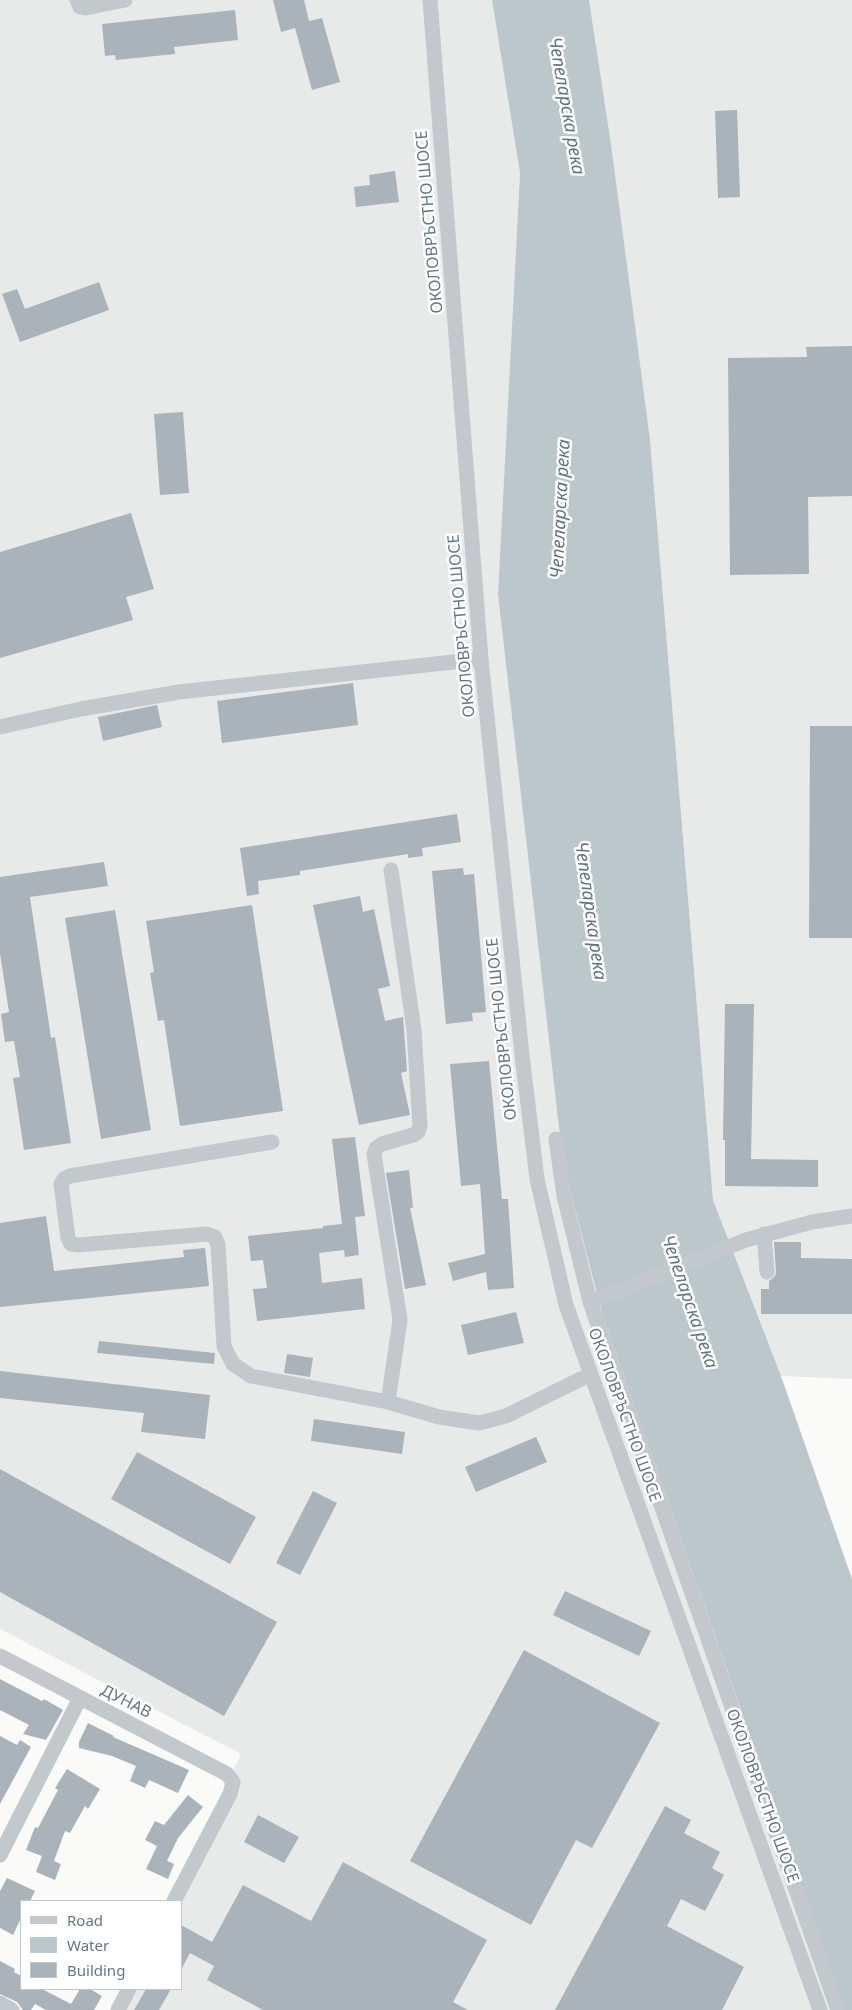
<!DOCTYPE html>
<meta charset="utf-8">
<style>
body{margin:0}
#map{position:relative;width:852px;height:2010px;overflow:hidden;background:#fafaf8;font-family:"Noto Sans",sans-serif}
canvas{display:block}
.legend{position:absolute;left:20px;top:1900px;width:162px;height:90px;box-sizing:border-box;background:#fff;border:1px solid #c1c8cd;margin:0;padding:6px 9px;list-style:none;font-size:15px;color:#657683}
.legend li{display:flex;align-items:center;gap:10px;height:25px}
.legend b{width:25px;border:1px solid #c1c8cd}
</style>
<div id="map">
<canvas width="852" height="2010"></canvas>
<ul class="legend">
<li><b style="height:6px;background:#c3c8cc"></b>Road</li>
<li><b style="height:14px;background:#bbc7cb"></b>Water</li>
<li><b style="height:14px;background:#aab3b9"></b>Building</li>
</ul>
</div>
<script>
const g = document.querySelector('canvas').getContext('2d');
g.lineJoin = 'round';
function paint(path, color) {
  g.fillStyle = color;
  g.fill(path, 'evenodd');
}
function poly(rows) {
  const path = new Path2D();
  for (const r of rows) {
    path.moveTo(r[0], r[1]);
    for (let i = 2; i < r.length; i += 2) path.lineTo(r[i], r[i + 1]);
  }
  return path;
}
function strokePath(path, color, width, dash) {
  g.strokeStyle = color;
  g.lineWidth = width;
  g.lineCap = dash ? 'butt' : 'round';
  g.setLineDash(dash || []);
  g.stroke(path);
}
function drawText(font, color, halo, rows, align = 'center') {
  g.font = font + ' "Noto Sans",sans-serif';
  g.lineWidth = 5;
  g.setLineDash([]);
  g.textBaseline = 'middle';
  g.strokeStyle = halo;
  g.fillStyle = color;
  for (const [text, x, y, turn = 0] of rows) {
    g.save();
    g.translate(x, y);
    g.rotate((+turn || 0) * Math.PI / 180);
    g.textAlign = isNaN(turn) ? turn : align;
    if (halo) g.strokeText(text, 0, 0);
    g.fillText(text, 0, 0);
    g.restore();
  }
}
paint(poly([
 [0,0,492,0,520,173,498,594,603,1317,772,1798,843,2010,123,2010,133,1989,181,1989,181,1901,173,1901,241,1754,0,1629],
 [589,0,852,0,852,1379,781,1376,713,1200,650,439,611,144]
]), '#e8e9e9');
paint(poly([
 [492,0,589,0,611,144,650,439,713,1200,781,1376,852,1579,852,2010,843,2010,772,1798,603,1317,563,1162,498,594,520,173]
]), '#bbc7cb');
paint(poly([
 [273,0,304,0,309,21,322,18,340,82,312,90,295,28,281,32],
 [235,10,238,40,174,47,175,54,116,60,115,55,105,56,102,24],
 [737,110,740,197,718,198,715,111],
 [395,171,399,202,356,207,354,187,370,185,369,175],
 [99,282,109,310,20,342,2,294,17,289,25,309],
 [852,346,852,496,808,497,809,574,730,575,728,358,807,357,806,347],
 [183,412,189,493,160,495,154,414],
 [131,513,154,589,126,597,133,620,0,658,0,552],
 [353,683,358,725,222,743,217,701],
 [157,705,162,727,103,741,98,717],
 [810,726,852,726,852,938,809,938],
 [457,814,461,842,422,848,423,856,408,858,408,854,300,871,300,875,258,881,259,894,247,896,240,848],
 [104,862,108,886,30,897,51,1038,55,1037,71,1143,24,1150,13,1078,20,1077,14,1041,5,1042,1,1014,9,1012,0,953,0,877],
 [463,868,464,875,474,874,486,1012,472,1013,473,1021,446,1024,432,871],
 [360,896,363,912,374,909,390,986,378,989,385,1021,403,1017,407,1071,401,1073,410,1115,359,1125,313,905],
 [252,905,283,1111,180,1126,164,1020,158,1021,150,973,154,972,146,921],
 [115,910,151,1130,101,1139,65,918],
 [725,1004,754,1004,751,1159,818,1160,818,1187,725,1186,725,1140,723,1140],
 [489,1061,502,1199,508,1199,514,1288,488,1290,486,1272,453,1281,448,1263,485,1254,480,1184,461,1186,450,1064],
 [355,1137,365,1216,355,1217,359,1255,345,1257,344,1250,319,1253,322,1283,362,1278,365,1309,257,1321,253,1289,267,1288,263,1260,251,1261,248,1236,323,1228,323,1226,342,1224,332,1139],
 [409,1170,413,1208,410,1208,426,1285,405,1289,386,1173],
 [46,1216,54,1271,184,1257,183,1250,205,1248,209,1286,0,1307,0,1223],
 [774,1242,801,1242,801,1258,852,1259,852,1314,761,1314,761,1289,769,1289,769,1281,775,1276,776,1272],
 [516,1312,524,1343,468,1355,461,1325],
 [99,1341,215,1353,214,1364,97,1353],
 [287,1354,313,1358,310,1377,284,1373],
 [0,1371,210,1395,205,1439,141,1432,144,1413,0,1398],
 [314,1419,405,1432,402,1454,311,1441],
 [536,1437,547,1462,476,1492,465,1467],
 [137,1452,256,1517,230,1564,111,1499],
 [0,1469,277,1622,224,1716,0,1592],
 [313,1491,337,1503,300,1575,276,1563],
 [565,1591,651,1631,639,1656,553,1615],
 [524,1650,660,1723,592,1848,576,1840,531,1925,410,1861],
 [0,1679,42,1701,44,1699,63,1710,46,1740,23,1734,29,1725,0,1710],
 [88,1723,114,1736,113,1737,189,1770,178,1793,149,1780,145,1788,130,1781,136,1766,112,1756,79,1748,79,1742],
 [0,1736,17,1745,20,1740,31,1747,0,1804],
 [67,1769,100,1789,88,1809,85,1806,70,1833,65,1831,54,1861,61,1864,55,1880,36,1872,42,1856,26,1850,35,1827,38,1828,58,1790,55,1788],
 [188,1795,203,1807,178,1838,167,1861,174,1864,168,1879,146,1869,157,1846,145,1840,155,1821,164,1825],
 [665,1806,691,1820,684,1833,720,1852,712,1868,724,1875,705,1911,681,1899,667,1926,744,1967,722,2010,555,2010],
 [258,1815,299,1837,284,1863,244,1842],
 [343,1862,487,1940,453,2002,468,2010,263,2010,207,1980,214,1966,190,1953,181,1970,181,1925,212,1942,243,1885,311,1921],
 [7,1878,35,1891,30,1901,21,1901,21,1918,13,1935,0,1928,0,1891],
 [0,1961,15,1969,14,1972,21,1976,21,1989,42,1989,71,2004,80,1989,90,1989,102,1996,94,2010,46,2010,35,2004,31,2010,23,2010,17,2002,0,1994],
 [146,1989,171,1989,159,2010,134,2010]
]), '#aab3b9');
strokePath(poly([
 [77,0,80,7,86,8,125,0],
 [430,0,481,659,522,1055,537,1179,566,1305,820,2010],
 [0,727,81,709,179,692,481,659],
 [556,1139,564,1196,590,1302,838,2010],
 [272,1142,70,1176,64,1179,61,1184,68,1238,71,1244,79,1245,207,1234,215,1237,218,1245,224,1346,233,1364,251,1376,388,1402,439,1417,479,1423,506,1416,591,1374],
 [764,1234,767,1272],
 [590,1302,746,1240,812,1222,852,1216],
 [388,1402,400,1320,374,1154,376,1148,382,1144,413,1135,418,1132,420,1126,414,1030,391,870],
 [0,1656,227,1774,233,1782,230,1794,174,1901],
 [0,1855,80,1698],
 [0,2003,12,2010],
 [118,2010,129,1989]
]), '#c3c8cc', 15);
drawText('16px', '#657683', '#fff', [
 ["ОКОЛОВРЪСТНО ШОСЕ",430,222,-95],
 ["ОКОЛОВРЪСТНО ШОСЕ",462,626,-95],
 ["ОКОЛОВРЪСТНО ШОСЕ",502,1029,-96],
 ["ОКОЛОВРЪСТНО ШОСЕ",624,1415,70],
 ["ДУНАВ",126,1702,27],
 ["ОКОЛОВРЪСТНО ШОСЕ",762,1796,70]
]);
drawText('italic 18px', '#60757c', '#fff', [
 ["Чепеларска река",566,106,80],
 ["Чепеларска река",561,509,-87],
 ["Чепеларска река",590,911,82],
 ["Чепеларска река",689,1302,71]
]);
</script>
